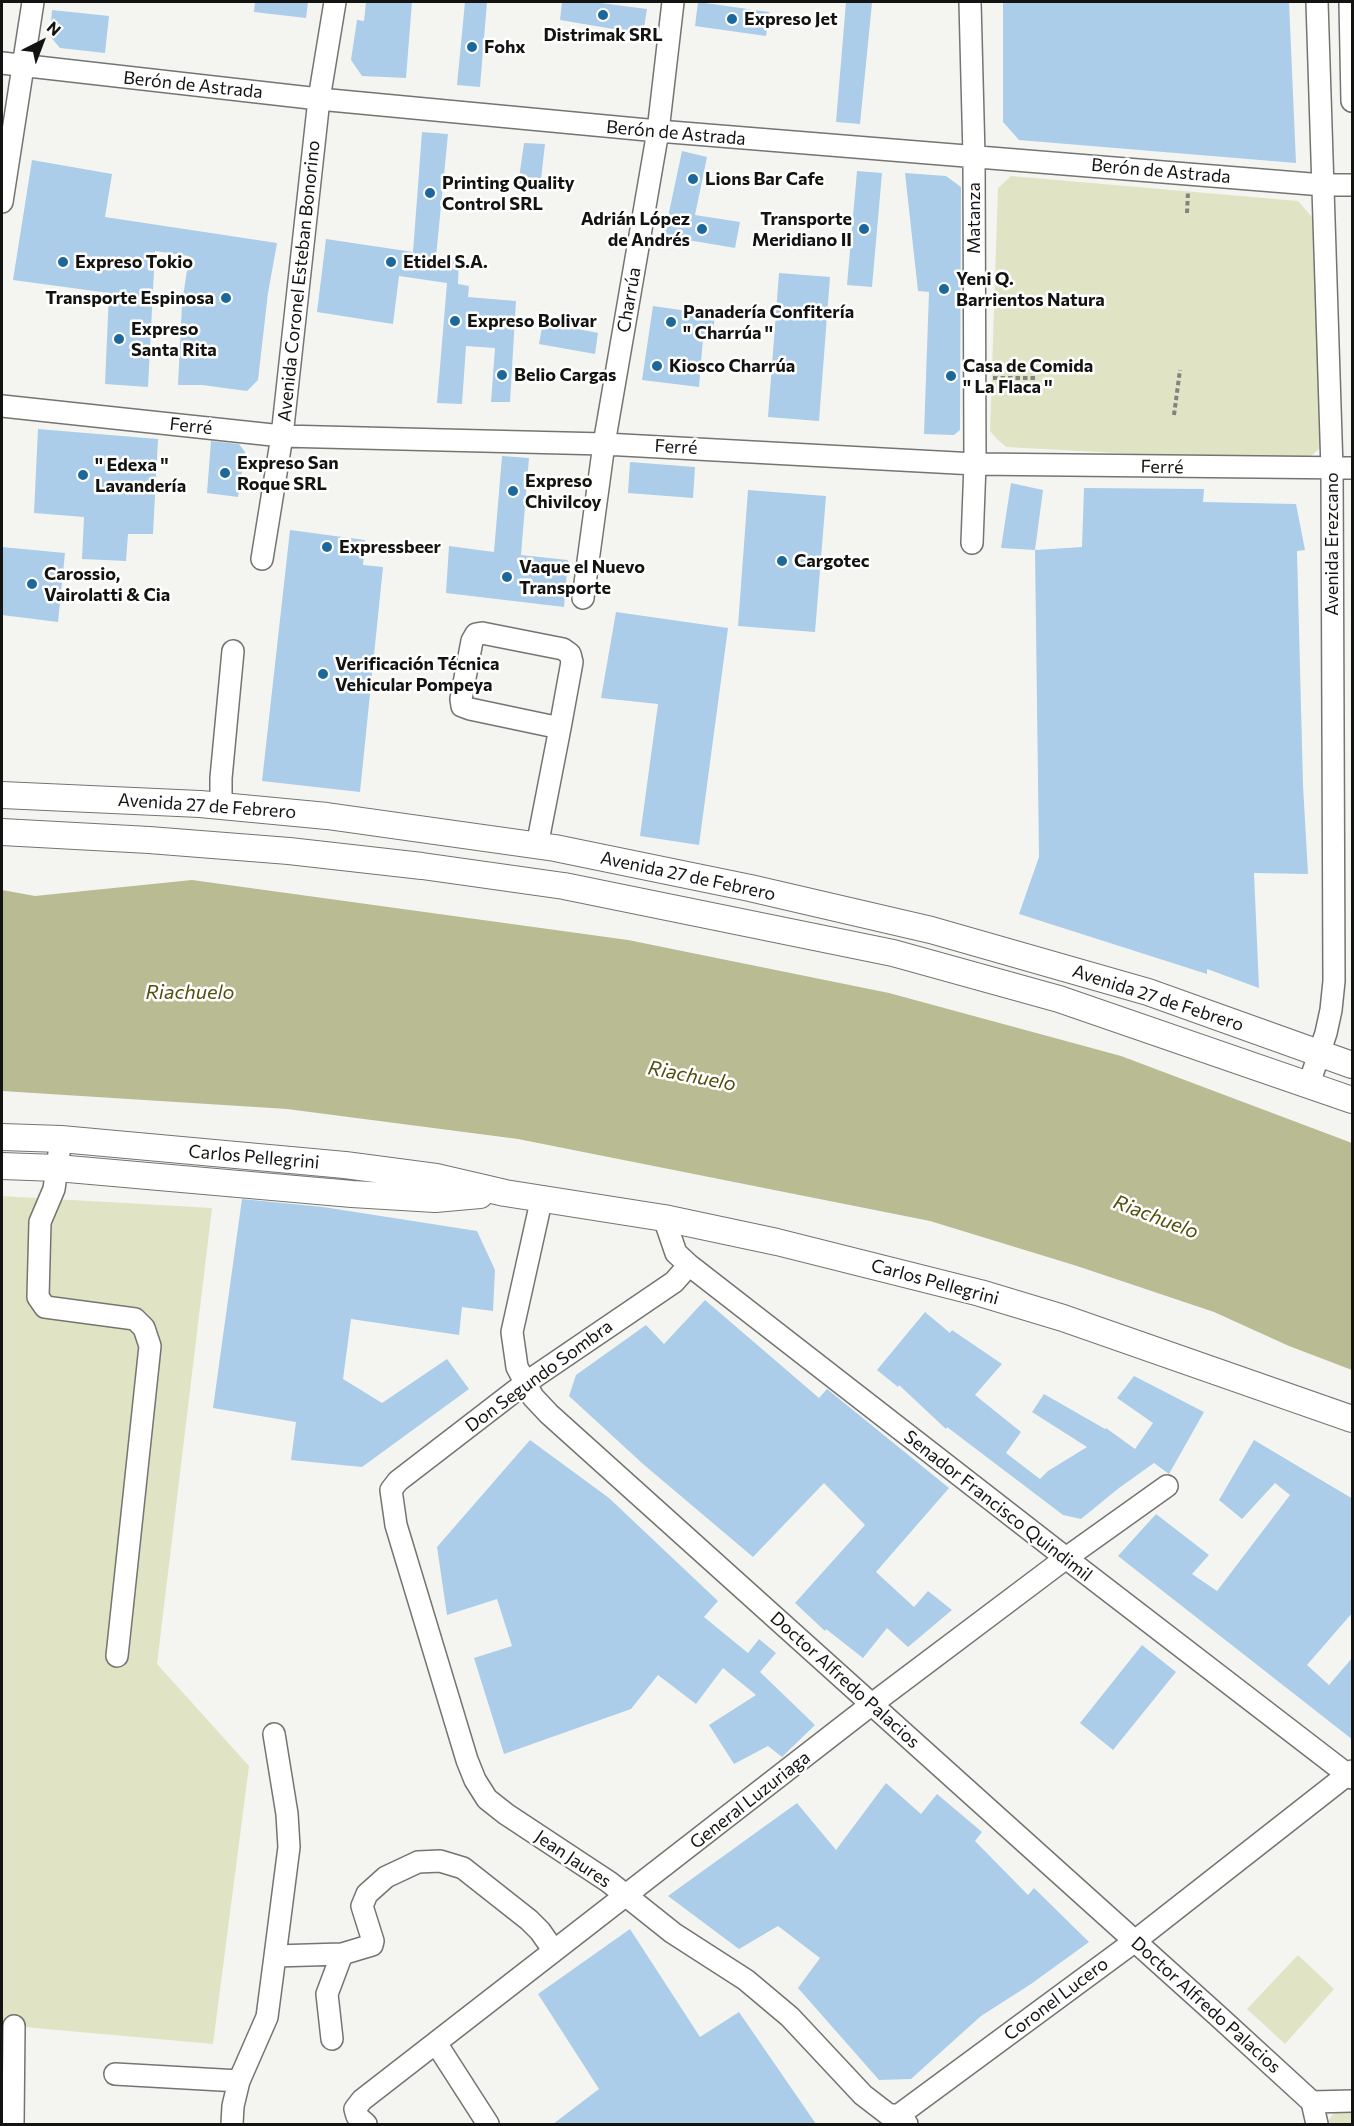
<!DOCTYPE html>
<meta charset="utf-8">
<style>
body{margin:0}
#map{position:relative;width:1354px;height:2126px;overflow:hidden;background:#f4f5f0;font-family:Commissioner,sans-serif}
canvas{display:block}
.frame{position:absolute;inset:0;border:3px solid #131311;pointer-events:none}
.north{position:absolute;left:12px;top:12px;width:60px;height:60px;-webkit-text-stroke:4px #fff;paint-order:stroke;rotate:42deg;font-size:16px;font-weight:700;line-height:24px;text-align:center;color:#131311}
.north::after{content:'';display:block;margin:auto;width:21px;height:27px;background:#131311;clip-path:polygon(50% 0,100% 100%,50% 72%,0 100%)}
</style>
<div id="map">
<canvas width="1354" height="2126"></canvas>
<div class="frame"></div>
<div class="north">N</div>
</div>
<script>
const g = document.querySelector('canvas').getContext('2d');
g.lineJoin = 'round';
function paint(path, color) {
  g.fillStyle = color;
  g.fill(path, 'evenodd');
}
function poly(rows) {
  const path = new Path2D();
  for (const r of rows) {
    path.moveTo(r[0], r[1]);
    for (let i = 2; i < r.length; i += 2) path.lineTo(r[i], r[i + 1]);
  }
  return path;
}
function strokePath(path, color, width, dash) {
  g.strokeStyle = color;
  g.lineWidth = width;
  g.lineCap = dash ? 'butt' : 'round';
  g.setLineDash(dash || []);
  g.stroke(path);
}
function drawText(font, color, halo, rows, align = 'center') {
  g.font = font + ' Commissioner,sans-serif';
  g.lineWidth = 5;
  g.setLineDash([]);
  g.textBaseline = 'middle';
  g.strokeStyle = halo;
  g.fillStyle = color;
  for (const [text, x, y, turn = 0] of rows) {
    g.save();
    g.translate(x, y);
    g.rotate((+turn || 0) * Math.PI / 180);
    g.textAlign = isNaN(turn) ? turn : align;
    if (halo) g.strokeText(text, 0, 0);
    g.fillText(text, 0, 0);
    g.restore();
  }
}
paint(poly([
 [1011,176,1298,201,1313,218,1320,448,1303,463,1006,447,997,439,990,431,998,188],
 [2,1196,212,1208,157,1664,249,1766,213,2044,2,2025],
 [1298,1955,1334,1989,1285,2044,1247,2009],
 [1352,2108,1352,2124,1326,2124,1333,2114]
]), '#e1e3c5');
paint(poly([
 [192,880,628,940,889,993,1121,1056,1352,1143,1352,1370,1289,1346,1214,1312,1077,1266,930,1221,518,1139,287,1109,2,1091,2,890,35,896]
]), '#b9bb93');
paint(poly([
 [255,2,308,2,306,18,254,12],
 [366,2,412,2,406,78,362,76,351,60,357,20,364,21],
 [465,2,487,2,480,87,457,85],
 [562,2,593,2,647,9,643,34,560,20],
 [698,2,769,12,766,36,695,26],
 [846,2,872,3,860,124,836,122],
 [1003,2,1289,2,1296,163,1019,140,1003,122],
 [52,10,109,16,105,53,60,48,50,36],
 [422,132,448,134,436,257,459,260,458,284,469,286,468,297,516,301,510,402,491,402,495,348,466,346,462,404,437,403,447,283,399,276,393,324,317,312,326,239,413,252],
 [524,143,545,144,540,188,518,185],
 [682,151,707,157,695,215,740,222,735,248,664,236],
 [32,160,112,174,105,217,277,243,268,293,258,380,247,391,202,385,178,385,182,304,189,256,155,251,148,387,105,384,109,293,13,280],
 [857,171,882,173,872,287,847,285],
 [905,173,946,176,961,187,960,430,954,435,924,434,929,292,918,291],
 [779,273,830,277,819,421,768,417],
 [653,306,715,315,712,340,703,339,699,387,642,380],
 [543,322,598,333,595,354,539,344],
 [38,429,158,439,153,534,128,534,126,561,82,559,84,517,34,513],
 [211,441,239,444,245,452,238,497,207,493],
 [502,456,529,458,521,555,568,560,564,607,446,593,449,546,494,552],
 [630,462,695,467,693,498,628,493],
 [1011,483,1043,490,1035,550,1001,548],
 [1084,488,1204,489,1203,502,1296,504,1305,550,1297,551,1303,785,1308,874,1254,873,1259,988,1207,969,1207,974,1019,914,1039,857,1035,550,1082,547],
 [748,490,826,496,815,632,738,626],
 [290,530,365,540,363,565,383,567,360,792,262,781],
 [2,547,65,553,58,622,2,615],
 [616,612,728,628,699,845,640,836,658,704,601,698],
 [242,1199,323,1207,477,1231,495,1270,493,1311,462,1307,459,1335,351,1319,343,1379,382,1403,447,1359,469,1389,362,1467,291,1460,296,1422,213,1408],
 [705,1300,819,1398,827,1389,949,1488,876,1572,914,1607,928,1591,952,1610,908,1647,887,1628,863,1658,826,1629,825,1631,795,1603,865,1525,824,1483,753,1557,643,1464,569,1396,576,1375,646,1325,664,1344],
 [925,1312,950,1333,952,1330,1002,1364,975,1395,1021,1432,1006,1453,1040,1479,1048,1471,1087,1447,1032,1412,1044,1394,1105,1429,1106,1428,1135,1449,1153,1423,1117,1398,1134,1376,1204,1412,1169,1474,1154,1463,1119,1488,1081,1519,1063,1515,947,1427,946,1429,899,1385,898,1387,877,1370],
 [530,1440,609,1498,718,1601,704,1617,748,1653,759,1639,776,1653,760,1672,815,1725,782,1757,768,1746,734,1764,709,1725,756,1695,723,1668,696,1704,658,1675,631,1709,504,1754,474,1658,512,1646,497,1599,447,1615,437,1547],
 [1254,1440,1353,1499,1353,1612,1307,1665,1329,1685,1353,1657,1353,1740,1118,1556,1156,1514,1209,1555,1192,1574,1217,1591,1290,1495,1275,1483,1242,1519,1219,1500],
 [1142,1645,1176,1672,1113,1750,1080,1723],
 [886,1783,921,1814,937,1794,982,1832,975,1841,1028,1895,1034,1888,1089,1942,1031,1984,981,2016,911,2079,879,2080,798,1988,820,1958,778,1926,739,1949,668,1896,797,1803,836,1850],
 [630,1929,700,2037,739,2012,816,2124,553,2124,599,2089,538,1994]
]), '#abcde9');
const minor = poly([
 [970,2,974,156,975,464,972,543],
 [1350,2,1352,101],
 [2,63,319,99,658,131,1323,185,1352,185],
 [2,202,33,2],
 [2,406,282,436,604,444,975,464,1352,468],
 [262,559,282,436,319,99,335,2],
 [583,598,604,444,658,131,673,2],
 [221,806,221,778,233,651],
 [537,846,560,728,572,662,570,654,563,649,482,633,476,634,472,641,461,699,462,706,470,709,560,728],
 [1309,1084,1326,1033,1331,1010,1334,981,1332,469,1317,2],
 [61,1139,54,1189,40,1222,38,1297,45,1307,135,1319,144,1328,150,1346,117,1656],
 [542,1197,512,1332,517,1367,533,1397,549,1414,1217,2015,1312,2102,1317,2124],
 [664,1218,676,1253,689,1265,1066,1558,1352,1778],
 [689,1265,674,1282,524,1384,398,1481,391,1490,396,1525,467,1760,475,1780,487,1799,506,1814,609,1882,673,1933,746,1980,790,2017,863,2095,889,2115,899,2115,907,2124],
 [274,1734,287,1814,289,1847,275,1956,342,1954],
 [332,2039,327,1994,342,1954,372,1945,373,1941,362,1906,367,1894,386,1877,418,1862,440,1861,463,1868,529,1920,540,1931,554,1951],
 [436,2043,488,2124],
 [115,2074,239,2081],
 [1312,2102,1352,2101],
 [899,2115,1135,1941,1352,1771],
 [13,2124,14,2026],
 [232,2124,233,2106,239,2081,267,2017,275,1956],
 [366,2124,357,2116,355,2109,362,2100,872,1704,1066,1558,1167,1486]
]);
const major = poly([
 [2,795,200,804,327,816,555,848,750,888,931,930,1148,992,1352,1065],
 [2,832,149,840,289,851,422,866,564,886,893,953,1059,999,1352,1100],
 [2,1137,61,1139,345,1165,436,1177,505,1193,664,1218,777,1242,980,1293,1063,1318,1352,1419],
 [2,1166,57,1168,352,1194,435,1199,480,1195]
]);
strokePath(minor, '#747470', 24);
strokePath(major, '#747470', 28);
strokePath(poly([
 [1187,213,1188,192],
 [993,378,1037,378],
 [1174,415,1180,370]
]), '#82837f', 4, [4.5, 3]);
strokePath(minor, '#fff', 21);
strokePath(major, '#fff', 26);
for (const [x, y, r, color] of [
 [603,15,6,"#1d689b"],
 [732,19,6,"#1d689b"],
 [472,47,6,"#1d689b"],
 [693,179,6,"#1d689b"],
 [430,193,6,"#1d689b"],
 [702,229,6,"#1d689b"],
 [864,229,6,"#1d689b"],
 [63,262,6,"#1d689b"],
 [391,262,6,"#1d689b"],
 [944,289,6,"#1d689b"],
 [226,298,6,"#1d689b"],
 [455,321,6,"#1d689b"],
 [671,322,6,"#1d689b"],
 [119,339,6,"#1d689b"],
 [657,366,6,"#1d689b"],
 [502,375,6,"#1d689b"],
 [951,376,6,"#1d689b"],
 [225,473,6,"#1d689b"],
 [83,475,6,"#1d689b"],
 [513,491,6,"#1d689b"],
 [327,547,6,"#1d689b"],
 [782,561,6,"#1d689b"],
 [507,577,6,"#1d689b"],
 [32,584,6,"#1d689b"],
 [323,674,6,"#1d689b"]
]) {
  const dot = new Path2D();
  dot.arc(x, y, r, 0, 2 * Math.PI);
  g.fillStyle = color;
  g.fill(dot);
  strokePath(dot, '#fff', 2);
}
drawText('bold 18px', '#131311', '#fff', [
 ["Expreso Jet",744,19],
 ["Distrimak SRL",603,35,"center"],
 ["Fohx",484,47],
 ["Lions Bar Cafe",705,179],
 ["Printing Quality",442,183],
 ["Control SRL",442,204],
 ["Adrián López",690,219,"right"],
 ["de Andrés",690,240,"right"],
 ["Transporte",852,219,"right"],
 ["Meridiano II",852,240,"right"],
 ["Expreso Tokio",75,262],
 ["Etidel S.A.",403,262],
 ["Yeni Q.",956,279],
 ["Barrientos Natura",956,300],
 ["Transporte Espinosa",214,298,"right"],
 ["Panadería Confitería",683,312],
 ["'' Charrúa ''",683,333],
 ["Expreso Bolivar",467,321],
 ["Expreso",131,329],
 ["Santa Rita",131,350],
 ["Kiosco Charrúa",669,366],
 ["Casa de Comida",963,366],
 ["'' La Flaca ''",963,387],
 ["Belio Cargas",514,375],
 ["Expreso San",237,463],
 ["Roque SRL",237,484],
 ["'' Edexa ''",95,465],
 ["Lavandería",95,486],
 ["Expreso",525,481],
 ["Chivilcoy",525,502],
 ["Expressbeer",339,547],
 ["Cargotec",794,561],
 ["Vaque el Nuevo",519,567],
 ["Transporte",519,588],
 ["Carossio,",44,574],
 ["Vairolatti & Cia",44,595],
 ["Verificación Técnica",335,664],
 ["Vehicular Pompeya",335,685]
], 'left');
drawText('18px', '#131311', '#fff', [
 ["Berón de Astrada",193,85,6],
 ["Berón de Astrada",676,133,5],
 ["Berón de Astrada",1161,171,5],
 ["Matanza",974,218,-90],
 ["Avenida Coronel Esteban Bonorino",299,281,-84],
 ["Charrúa",629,300,-80],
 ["Ferré",191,426,6],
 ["Ferré",676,447,3],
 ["Ferré",1162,467,1],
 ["Avenida Erezcano",1332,544,-90],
 ["Avenida 27 de Febrero",207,806,4],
 ["Avenida 27 de Febrero",688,876,12],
 ["Avenida 27 de Febrero",1158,998,18],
 ["Carlos Pellegrini",254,1157,5],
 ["Carlos Pellegrini",935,1282,15],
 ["Don Segundo Sombra",539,1376,-36],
 ["Senador Francisco Quindimil",998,1506,38],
 ["Doctor Alfredo Palacios",845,1680,42],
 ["General Luzuriaga",750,1800,-38],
 ["Jean Jaures",573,1859,34],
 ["Coronel Lucero",1056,1999,-37],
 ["Doctor Alfredo Palacios",1206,2005,42]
]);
drawText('italic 20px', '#50500d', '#fff', [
 ["Riachuelo",190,992],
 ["Riachuelo",692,1076,11],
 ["Riachuelo",1156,1217,21]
]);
</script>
